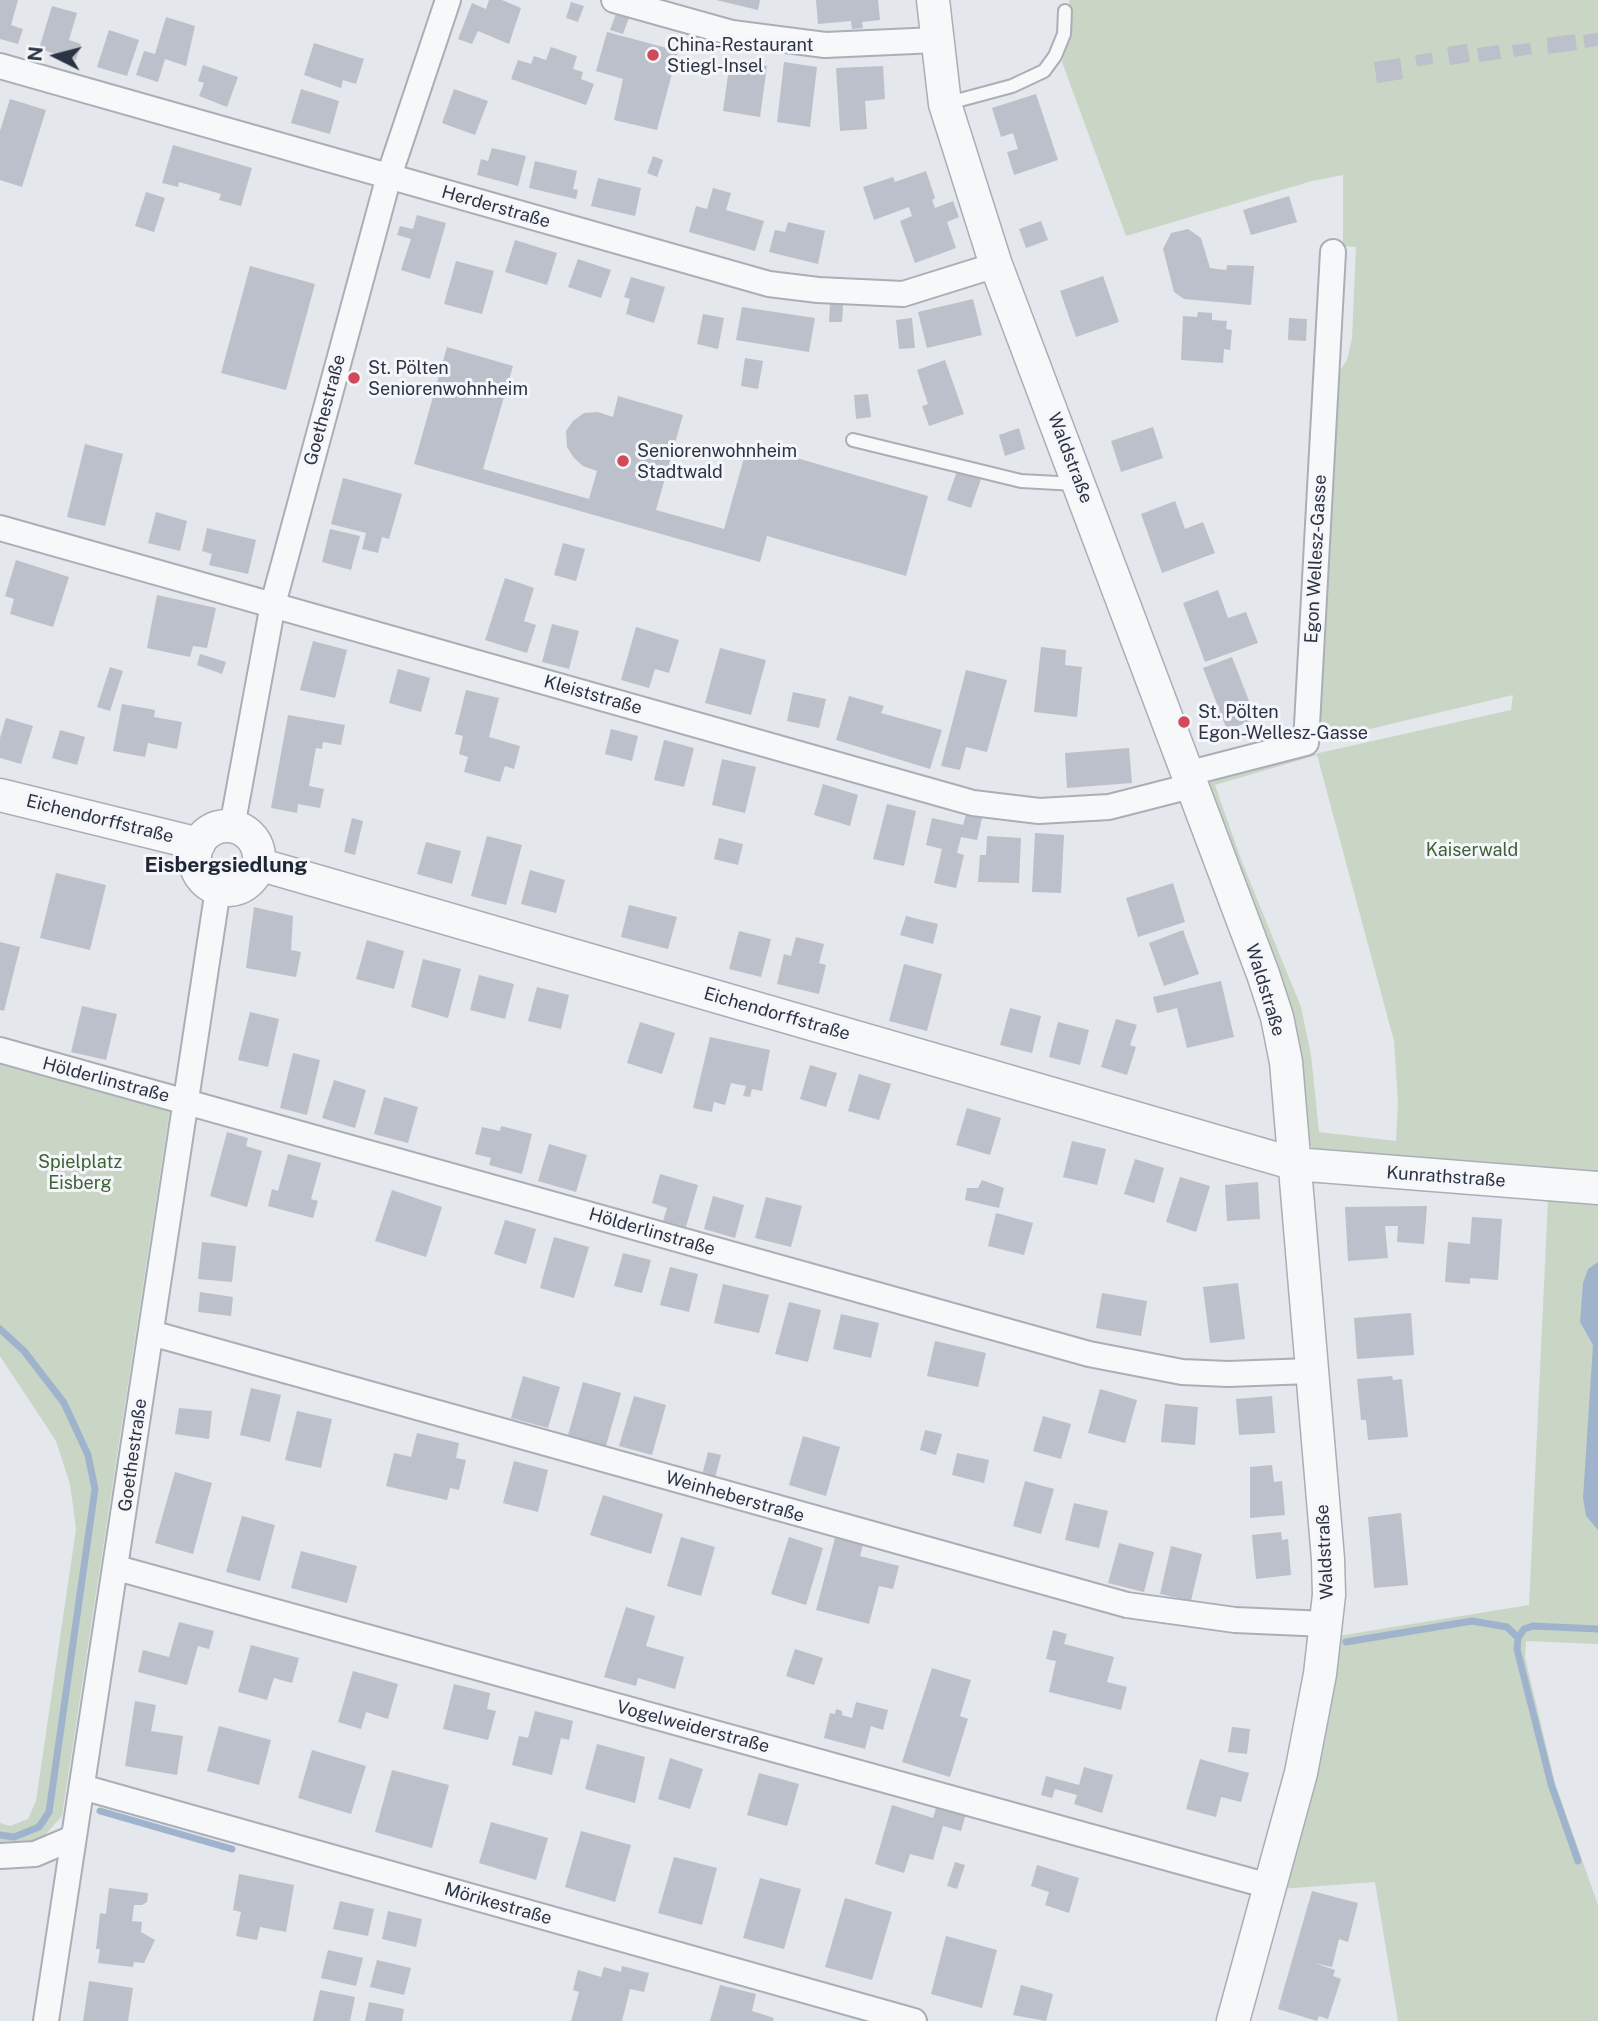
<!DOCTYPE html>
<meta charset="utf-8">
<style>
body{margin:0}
#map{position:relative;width:1598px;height:2021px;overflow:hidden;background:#e4e7ec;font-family:"Public Sans",sans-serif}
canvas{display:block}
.north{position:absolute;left:21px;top:21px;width:70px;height:70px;-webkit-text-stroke:5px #f4f6f9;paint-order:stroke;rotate:276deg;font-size:19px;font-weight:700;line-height:28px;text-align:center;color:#2b3445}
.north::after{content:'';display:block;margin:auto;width:24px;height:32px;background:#2b3445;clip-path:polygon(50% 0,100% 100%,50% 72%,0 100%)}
</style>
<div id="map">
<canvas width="1598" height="2021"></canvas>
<div class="north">N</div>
</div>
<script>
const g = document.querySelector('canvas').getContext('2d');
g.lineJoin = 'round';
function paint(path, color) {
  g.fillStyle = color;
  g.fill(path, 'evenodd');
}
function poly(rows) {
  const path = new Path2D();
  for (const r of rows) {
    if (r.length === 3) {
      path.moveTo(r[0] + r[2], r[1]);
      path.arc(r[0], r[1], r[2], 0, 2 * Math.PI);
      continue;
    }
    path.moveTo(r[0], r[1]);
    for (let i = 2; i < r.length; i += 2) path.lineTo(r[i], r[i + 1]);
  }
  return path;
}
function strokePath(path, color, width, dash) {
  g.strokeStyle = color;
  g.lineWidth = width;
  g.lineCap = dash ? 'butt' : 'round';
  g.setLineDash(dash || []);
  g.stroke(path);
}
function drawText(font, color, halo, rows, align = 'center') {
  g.font = font + ' "Public Sans",sans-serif';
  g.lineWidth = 6;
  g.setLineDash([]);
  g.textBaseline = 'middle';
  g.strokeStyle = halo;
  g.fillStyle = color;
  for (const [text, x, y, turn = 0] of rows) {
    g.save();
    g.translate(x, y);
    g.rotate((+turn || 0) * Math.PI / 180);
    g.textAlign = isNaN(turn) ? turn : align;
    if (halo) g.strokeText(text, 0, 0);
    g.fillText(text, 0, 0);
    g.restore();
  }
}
paint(poly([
 [1069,0,1598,0,1598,1179,1316,1154,1304,1135,1207,781,1212,777,1511,710,1513,695,1319,741,1336,377,1347,360,1352,339,1356,247,1343,246,1343,175,1312,181,1126,236,1062,62,1069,36],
 [1317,755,1394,1041,1398,1101,1396,1141,1319,1132,1311,1055,1301,1007,1242,862,1215,785],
 [0,1061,170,1109,62,1816,44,1836,28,1845,0,1848,0,1823,10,1826,28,1819,36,1801,76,1529,70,1484,56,1441,0,1356],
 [1548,1199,1598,1203,1598,1644,1526,1641,1525,1657,1555,1783,1598,1905,1598,2021,1398,2021,1375,1882,1280,1889,1338,1636,1529,1605]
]), '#c9d6c5');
paint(poly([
 [1598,1262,1598,1530,1586,1516,1583,1498,1593,1345,1580,1322,1583,1283,1588,1269]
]), '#9fb4cc');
strokePath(poly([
 [0,1329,24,1351,64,1403,88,1455,95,1489,49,1812,39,1827,14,1837,0,1835],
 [1346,1642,1472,1621,1507,1627,1518,1638],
 [100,1811,232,1849],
 [1578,1861,1551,1784,1517,1649,1518,1638,1524,1629,1533,1626,1598,1629]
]), '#9fb4cc', 7);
paint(poly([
 [0,0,18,0,11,25,23,29,18,44,0,39],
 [489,0,502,0,521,8,509,44,478,31,472,44,458,39,472,3,486,9],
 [716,0,760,0,758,10],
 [816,0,878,0,880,20,862,22,863,28,852,29,851,21,818,24],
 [571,2,584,6,578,22,566,18],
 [52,6,77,13,69,40,81,44,76,60,39,49],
 [617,11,630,15,623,34,610,30],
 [166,17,195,26,186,66,165,59,158,82,136,75,144,51,155,54],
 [109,30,139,40,127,76,97,67],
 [607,32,678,51,657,130,614,120,623,79,596,71],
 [1598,33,1598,46,1585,48,1583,35],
 [1575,34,1577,50,1548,54,1547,38],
 [314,43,364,59,356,84,343,80,341,88,304,75],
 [1530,43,1532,54,1514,57,1512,45],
 [1467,44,1470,62,1450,65,1447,47],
 [1499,45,1501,59,1479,62,1477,48],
 [551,47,577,56,573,69,583,72,581,79,594,84,586,105,511,79,518,60,531,64,534,56,546,60],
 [1432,53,1433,64,1417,66,1415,55],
 [1400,58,1403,79,1377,83,1374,62],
 [730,61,767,66,760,117,723,111],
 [784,62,817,67,810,127,777,122],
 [203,65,238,77,227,107,199,96,204,83,198,81],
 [883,66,885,99,865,101,867,129,840,131,836,68],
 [301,89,339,101,330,134,291,123],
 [454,89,488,101,475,135,442,123],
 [1036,94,1058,160,1014,175,1007,152,1018,149,1013,133,1001,137,992,108],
 [10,99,46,110,22,187,0,180,0,131],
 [173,145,252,168,241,206,219,200,221,194,179,182,178,187,162,183],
 [492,148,526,156,518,186,477,175,481,159,488,161],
 [653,156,663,160,657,177,647,173],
 [535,161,577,171,573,189,578,190,576,199,529,188],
 [926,171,935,198,932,200,935,208,953,201,959,217,947,222,956,248,915,263,900,221,912,216,909,207,874,220,863,187,893,177,895,182],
 [598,178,641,188,635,216,591,206],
 [713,188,731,193,726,210,764,221,755,251,689,232,696,206,707,209],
 [146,192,165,198,154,232,135,226],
 [1289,196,1297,222,1251,235,1243,210],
 [417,215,446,223,430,279,401,270,411,239,397,235,400,226,413,229],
 [1041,221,1048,240,1026,248,1019,229],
 [788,222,825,231,818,264,769,252,775,230,785,232],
 [1188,229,1201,238,1210,268,1226,270,1227,265,1254,266,1251,305,1184,299,1174,292,1163,249,1171,233],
 [515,240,557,253,547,285,505,272],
 [578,259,611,270,601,298,568,287],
 [456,261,494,271,482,314,444,304],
 [250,266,315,284,286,390,221,373],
 [1103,276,1119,322,1076,337,1060,291],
 [631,277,665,287,654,323,626,314,630,299,624,297],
 [973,299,982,335,927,348,918,312],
 [830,304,843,305,842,322,829,322],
 [742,307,815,318,809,352,736,340],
 [1198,312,1212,313,1212,320,1227,321,1226,329,1232,330,1230,350,1224,349,1223,363,1181,360,1183,316,1197,317],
 [703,314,724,318,718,349,697,344],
 [912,318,915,348,899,349,896,320],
 [1289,318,1307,319,1306,341,1288,340],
 [447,347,513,366,483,469,589,499,597,471,583,466,574,458,567,447,566,431,573,421,584,413,598,412,613,417,618,396,683,415,656,510,724,529,748,444,928,496,906,576,767,536,760,562,414,464],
 [745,358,763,361,758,389,741,386],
 [945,360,964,414,929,426,922,406,928,404,917,370],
 [868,394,871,417,856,419,854,395],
 [1153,427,1163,458,1121,472,1111,441],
 [1019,428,1025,449,1005,456,999,435],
 [85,444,123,454,105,526,67,517],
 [957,471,981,479,971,508,947,500],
 [343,478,402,494,389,539,382,537,378,553,362,549,366,533,331,524],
 [1175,501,1185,529,1203,522,1215,553,1162,573,1141,514],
 [156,512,187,521,180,551,148,543],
 [207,528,256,540,248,574,209,565,212,554,202,551],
 [330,529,360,536,351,570,322,562],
 [563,543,585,549,576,581,554,575],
 [16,560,69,577,53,627,10,614,14,599,5,596],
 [505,578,534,588,524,621,536,625,527,653,485,640],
 [1218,590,1228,618,1246,612,1258,643,1205,662,1183,603],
 [157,595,216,608,207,648,193,646,190,657,147,648],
 [552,624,579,631,569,669,542,662],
 [636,627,679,640,669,673,655,669,649,688,621,680],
 [313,641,347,650,335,698,300,690],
 [1041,647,1066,650,1065,665,1082,667,1077,717,1034,712],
 [720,648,766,660,751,715,705,703],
 [200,654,226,662,222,674,197,665],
 [1232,657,1256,719,1227,730,1203,668],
 [110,667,123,671,110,711,97,707],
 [398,669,430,678,421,712,389,703],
 [966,670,1007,680,987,752,966,747,960,770,941,766],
 [466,690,499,698,489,737,520,746,514,769,505,766,500,782,464,772,468,757,459,754,463,736,455,734],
 [793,692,826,699,819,728,787,721],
 [849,696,884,706,881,713,942,730,930,769,836,740],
 [122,704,155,710,154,717,182,722,177,749,148,743,145,757,113,751],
 [288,715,345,725,341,745,323,742,322,749,316,748,309,786,324,789,320,808,298,804,297,813,271,808],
 [6,718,33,726,21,764,0,758,0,738],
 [611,729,638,736,632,761,605,754],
 [60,730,85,737,77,765,52,758],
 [664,740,694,748,684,787,654,780],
 [1129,748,1132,783,1067,788,1065,753],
 [722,759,756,767,745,813,712,805],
 [823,784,858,795,850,826,814,815],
 [887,804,916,811,904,866,873,859],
 [967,811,983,814,977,840,961,837,957,853,964,855,956,888,934,883,942,849,926,845,932,818,963,825],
 [352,818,363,821,355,855,344,852],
 [1035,833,1064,835,1061,893,1032,892],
 [487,836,522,845,506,905,471,896],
 [987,836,1021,838,1019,883,978,882,980,855,986,855],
 [719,838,743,844,738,865,714,859],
 [426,842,461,851,452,884,417,874],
 [530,870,565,880,556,913,521,904],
 [56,873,106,885,90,950,40,938],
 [1173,883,1185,922,1138,937,1126,898],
 [629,905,677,917,668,949,621,937],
 [254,907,293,916,291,950,301,952,296,977,246,968],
 [906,916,938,924,933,944,900,935],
 [1183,930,1199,974,1164,986,1149,943],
 [739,931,771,939,761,977,729,969],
 [796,937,824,944,819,963,826,965,819,994,777,984,784,954,791,956],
 [367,940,404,951,394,989,356,979],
 [0,942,20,947,4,1011,0,1010],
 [423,959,461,969,448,1018,411,1007],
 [904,964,942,974,927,1031,889,1021],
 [479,975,514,984,505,1019,470,1010],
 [1221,981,1234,1037,1187,1048,1177,1008,1157,1013,1153,997],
 [537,987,569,995,561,1029,528,1021],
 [82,1006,117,1014,106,1060,71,1052],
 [1010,1008,1041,1016,1032,1053,1000,1045],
 [250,1012,279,1019,268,1067,238,1060],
 [1116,1019,1137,1025,1130,1045,1136,1047,1127,1075,1101,1067],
 [640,1022,675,1033,662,1074,627,1063],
 [1058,1022,1089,1030,1080,1065,1049,1057],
 [710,1037,770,1050,762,1091,752,1089,750,1097,743,1096,746,1086,731,1083,725,1105,714,1102,712,1112,693,1108],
 [293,1053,320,1060,307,1115,280,1108],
 [810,1065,837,1073,826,1107,800,1099],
 [859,1074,891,1084,879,1120,848,1111],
 [334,1080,366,1090,355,1128,322,1118],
 [384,1097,418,1107,408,1143,374,1134],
 [967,1108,1001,1118,990,1155,956,1145],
 [501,1126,532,1134,522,1174,489,1165,491,1158,475,1154,482,1127,500,1131],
 [227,1132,248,1138,246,1146,262,1151,247,1207,210,1196],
 [1072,1141,1106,1149,1097,1185,1063,1177],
 [549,1144,587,1155,576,1192,538,1181],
 [288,1154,321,1163,311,1199,318,1201,313,1218,268,1206,272,1189,278,1191],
 [1135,1159,1164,1168,1154,1203,1124,1194],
 [660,1174,698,1185,686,1227,663,1221,667,1208,652,1203],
 [1180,1177,1210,1186,1196,1232,1166,1222],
 [982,1180,1004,1188,999,1208,965,1200,967,1188,978,1188],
 [1258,1182,1260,1219,1227,1221,1225,1185],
 [392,1190,442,1207,426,1257,375,1241],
 [713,1196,744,1205,735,1238,704,1229],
 [766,1197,802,1206,791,1247,755,1238],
 [1427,1206,1424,1244,1397,1242,1398,1226,1385,1226,1388,1258,1348,1261,1345,1207],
 [996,1213,1033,1223,1024,1255,988,1246],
 [1472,1217,1502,1219,1498,1280,1470,1278,1470,1284,1445,1282,1448,1242,1470,1244],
 [505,1220,536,1229,526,1264,494,1254],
 [554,1237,589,1247,574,1298,540,1288],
 [202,1242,236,1246,232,1282,198,1279],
 [623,1253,651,1260,642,1293,614,1286],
 [670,1267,698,1274,689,1312,660,1305],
 [1238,1283,1245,1339,1210,1343,1203,1287],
 [723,1284,769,1295,759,1333,714,1323],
 [200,1292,233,1297,231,1316,198,1312],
 [1102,1293,1147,1301,1141,1336,1096,1328],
 [789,1302,821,1310,808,1362,775,1354],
 [1411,1313,1414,1355,1357,1359,1354,1318],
 [841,1314,879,1323,871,1358,833,1349],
 [935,1341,986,1353,978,1387,927,1376],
 [523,1376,560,1387,548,1428,511,1418],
 [1392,1376,1393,1380,1402,1379,1408,1437,1368,1440,1366,1420,1361,1420,1357,1379],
 [583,1382,621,1393,606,1446,568,1435],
 [251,1388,281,1395,270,1442,240,1435],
 [1100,1389,1137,1400,1125,1443,1088,1433],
 [634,1396,666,1405,652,1455,619,1446],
 [1272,1396,1275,1433,1239,1435,1236,1399],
 [1165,1404,1198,1407,1195,1445,1161,1442],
 [179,1408,212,1411,209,1439,175,1434],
 [297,1411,332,1419,321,1468,285,1460],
 [1043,1416,1071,1424,1061,1459,1033,1451],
 [925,1430,942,1434,936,1455,920,1450],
 [417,1433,459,1443,456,1458,466,1460,459,1490,450,1488,447,1500,386,1486,394,1453,411,1457],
 [803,1436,840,1447,826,1496,789,1485],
 [708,1452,721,1455,715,1478,702,1475],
 [957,1453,989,1460,984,1483,952,1475],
 [514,1461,548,1470,538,1512,503,1503],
 [1272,1465,1274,1482,1282,1481,1285,1515,1250,1518,1250,1467],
 [175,1472,212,1483,193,1554,155,1543],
 [1025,1481,1054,1489,1041,1534,1013,1526],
 [603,1495,663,1514,651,1554,590,1535],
 [1074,1503,1108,1511,1099,1548,1065,1540],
 [1401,1513,1408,1585,1374,1588,1368,1517],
 [242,1516,275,1525,260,1581,226,1572],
 [1281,1532,1282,1540,1288,1539,1291,1575,1256,1579,1252,1535],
 [681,1537,715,1547,701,1596,667,1586],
 [789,1537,823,1548,806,1605,771,1594],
 [835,1538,863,1545,860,1556,899,1566,893,1589,879,1586,869,1624,816,1610],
 [1119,1543,1154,1552,1144,1592,1108,1583],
 [1171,1546,1202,1554,1191,1601,1160,1594],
 [301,1551,357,1566,347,1603,291,1588],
 [626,1607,655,1616,646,1646,684,1657,675,1689,638,1678,636,1686,604,1677],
 [179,1622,214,1631,209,1649,198,1646,187,1685,138,1672,143,1650,169,1657],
 [1053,1630,1067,1634,1064,1644,1114,1657,1107,1682,1127,1687,1121,1710,1049,1692,1056,1661,1046,1659],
 [251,1645,299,1658,292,1683,274,1678,267,1700,238,1692],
 [795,1649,823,1658,814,1685,786,1676],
 [932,1668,971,1680,960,1716,968,1719,950,1777,902,1762],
 [353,1671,398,1684,388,1719,366,1712,361,1729,338,1722],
 [454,1684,490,1693,487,1709,496,1711,488,1740,443,1729],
 [135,1701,156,1705,151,1731,183,1736,177,1775,125,1766],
 [856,1702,888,1710,883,1730,871,1726,865,1749,824,1738,830,1713,835,1714,836,1709,842,1711,842,1715,852,1718],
 [535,1711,573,1721,569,1740,561,1738,552,1775,512,1765,519,1736,528,1738],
 [219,1726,271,1740,259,1785,207,1771],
 [1232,1727,1250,1729,1247,1754,1228,1752],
 [597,1744,645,1757,635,1803,585,1789],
 [312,1750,366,1766,351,1814,298,1798],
 [670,1758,703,1769,690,1809,658,1799],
 [1200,1759,1249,1773,1241,1802,1221,1797,1216,1817,1186,1809],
 [1084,1767,1113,1775,1102,1813,1074,1804,1077,1795,1055,1789,1052,1798,1041,1795,1046,1776,1079,1785],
 [392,1770,449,1785,432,1848,375,1832],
 [759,1773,799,1784,787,1826,747,1815],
 [892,1805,933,1818,937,1805,966,1814,961,1831,943,1826,933,1860,910,1854,904,1873,875,1864],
 [491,1822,548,1838,536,1880,479,1863],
 [581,1831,631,1845,615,1902,565,1887],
 [674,1857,717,1868,702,1925,658,1913],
 [955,1862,965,1865,957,1889,947,1886],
 [1037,1865,1079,1878,1069,1913,1045,1905,1049,1892,1031,1886],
 [239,1874,294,1885,286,1932,260,1927,257,1940,236,1936,241,1912,233,1910],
 [760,1878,801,1889,784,1949,743,1938],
 [109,1888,148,1893,147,1902,142,1905,134,1905,132,1921,142,1922,141,1932,155,1940,144,1963,134,1962,133,1967,98,1963,100,1949,96,1949,100,1913,106,1914],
 [1312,1891,1358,1903,1348,1942,1339,1939,1332,1967,1314,1963,1335,1970,1333,1976,1341,1979,1328,2019,1319,2016,1317,2021,1278,2009],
 [845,1898,892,1912,872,1980,825,1967],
 [340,1901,374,1909,368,1936,333,1929],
 [388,1911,422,1919,416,1947,382,1939],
 [946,1936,997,1950,982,2008,931,1994],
 [328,1950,363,1958,356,1986,321,1978],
 [377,1960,411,1968,404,1995,370,1987],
 [622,1966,649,1973,644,1992,630,1989,622,2021,571,2021,579,1992,573,1990,578,1970,601,1977,604,1967,621,1972],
 [89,1981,133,1988,128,2021,83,2021],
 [720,1985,756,1994,752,2011,774,2018,773,2021,710,2021],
 [1021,1985,1053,1994,1046,2021,1013,2015],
 [320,1990,355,1997,350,2021,313,2021],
 [369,2002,404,2009,402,2021,365,2021]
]), '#bbc0ca');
const service = poly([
 [945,104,1012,86,1044,71,1055,56,1064,34,1065,11],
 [853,440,1021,481,1076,484]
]);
const minor = poly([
 [614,0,732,33,825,45,936,40],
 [0,66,769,284,818,290,903,294,996,265],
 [0,528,973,803,1039,811,1109,807,1191,786],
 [1186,774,1306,743,1333,252],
 [232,827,273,604,389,176,448,0],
 [0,1050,1089,1354,1182,1372,1228,1374,1310,1371],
 [151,1333,1127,1605,1235,1620,1326,1624],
 [117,1568,1269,1886],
 [82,1787,914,2021],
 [0,1856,35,1854,73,1838],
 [46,2021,218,889]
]);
const tertiary = poly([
 [933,0,945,104,996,265,1263,974,1277,1017,1286,1062,1328,1559,1329,1595,1320,1674,1301,1773,1233,2021],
 [0,795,199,844],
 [227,858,32],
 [258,864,1295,1164,1598,1188]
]);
strokePath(service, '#a9aeb7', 16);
strokePath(minor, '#a9aeb7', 28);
strokePath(tertiary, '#a9aeb7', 35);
strokePath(service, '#f7f8fa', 12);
strokePath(minor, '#f7f8fa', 24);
strokePath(tertiary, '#f7f8fa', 32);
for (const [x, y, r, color] of [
 [653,55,7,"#d1495b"],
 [354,378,7,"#d1495b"],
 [623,461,7,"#d1495b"],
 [1184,722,7,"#d1495b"]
]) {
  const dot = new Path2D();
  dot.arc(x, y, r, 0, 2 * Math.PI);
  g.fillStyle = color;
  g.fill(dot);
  strokePath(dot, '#f4f6f9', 2.5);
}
drawText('18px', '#2b3445', '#f4f6f9', [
 ["China-Restaurant",667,45],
 ["Stiegl-Insel",667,66],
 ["St. Pölten",368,368],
 ["Seniorenwohnheim",368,389],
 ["Seniorenwohnheim",637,451],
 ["Stadtwald",637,472],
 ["St. Pölten",1198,712],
 ["Egon-Wellesz-Gasse",1198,733]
], 'left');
drawText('18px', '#2b3445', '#f4f6f9', [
 ["Herderstraße",496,207,16],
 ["Goethestraße",325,410,-75],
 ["Waldstraße",1070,458,69],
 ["Egon Wellesz-Gasse",1316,559,-87],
 ["Kleiststraße",593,695,16],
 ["Eichendorffstraße",100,819,14],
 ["Waldstraße",1265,990,73],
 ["Eichendorffstraße",777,1014,16],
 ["Hölderlinstraße",106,1080,15],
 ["Kunrathstraße",1446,1177,4],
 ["Hölderlinstraße",652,1232,16],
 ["Goethestraße",133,1455,-82],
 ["Weinheberstraße",735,1497,16],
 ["Waldstraße",1325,1552,-93],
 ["Vogelweiderstraße",693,1727,15],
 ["Mörikestraße",498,1904,16]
]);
drawText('18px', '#3f6138', '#f4f6f9', [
 ["Kaiserwald",1472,850],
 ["Spielplatz",80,1162],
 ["Eisberg",80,1183]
]);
drawText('bold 21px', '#1d2536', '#f4f6f9', [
 ["Eisbergsiedlung",226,866]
]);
</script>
